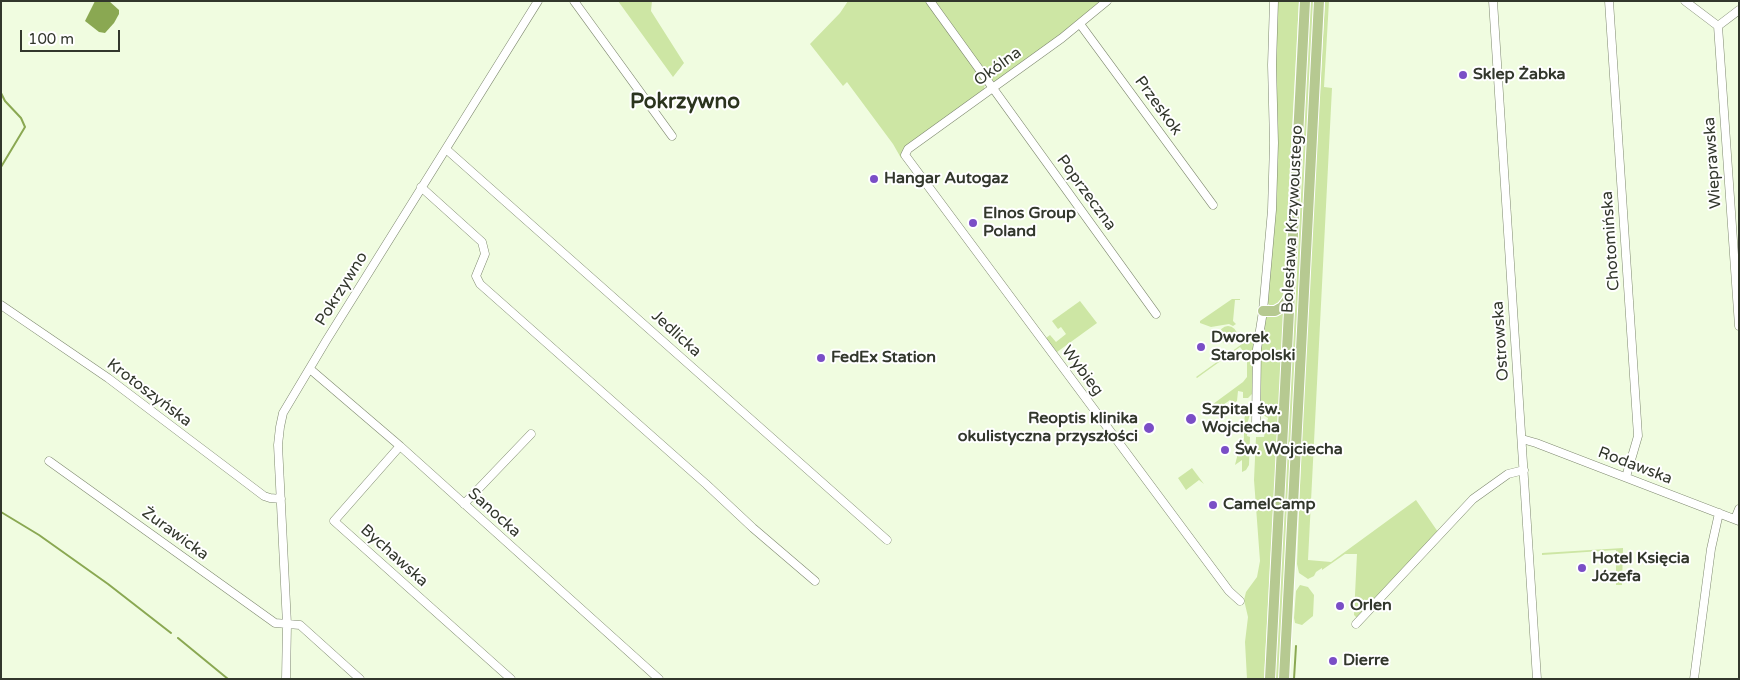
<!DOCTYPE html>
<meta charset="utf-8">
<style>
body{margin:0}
#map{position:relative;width:1740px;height:680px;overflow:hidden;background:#f0fce0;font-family:"Varela Round",sans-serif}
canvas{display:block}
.frame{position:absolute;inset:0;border:2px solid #32372c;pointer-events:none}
.scale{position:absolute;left:20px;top:30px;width:100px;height:22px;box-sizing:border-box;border:2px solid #32372c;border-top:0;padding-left:6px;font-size:15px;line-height:18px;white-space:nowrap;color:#32372c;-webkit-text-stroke:4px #fff;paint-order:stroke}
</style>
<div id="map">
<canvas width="1740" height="680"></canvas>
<div class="frame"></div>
<div class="scale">100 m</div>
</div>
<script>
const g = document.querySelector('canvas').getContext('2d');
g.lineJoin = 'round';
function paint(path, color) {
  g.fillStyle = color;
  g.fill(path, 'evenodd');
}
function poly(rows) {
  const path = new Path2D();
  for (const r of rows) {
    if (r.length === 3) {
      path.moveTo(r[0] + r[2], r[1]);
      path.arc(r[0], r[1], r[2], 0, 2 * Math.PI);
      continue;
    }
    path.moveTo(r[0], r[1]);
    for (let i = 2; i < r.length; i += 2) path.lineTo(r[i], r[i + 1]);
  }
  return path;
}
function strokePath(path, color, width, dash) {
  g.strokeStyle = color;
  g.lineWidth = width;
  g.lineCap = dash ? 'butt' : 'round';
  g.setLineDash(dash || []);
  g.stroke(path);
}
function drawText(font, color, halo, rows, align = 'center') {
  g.font = font + ' "Varela Round",sans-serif';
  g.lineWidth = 4;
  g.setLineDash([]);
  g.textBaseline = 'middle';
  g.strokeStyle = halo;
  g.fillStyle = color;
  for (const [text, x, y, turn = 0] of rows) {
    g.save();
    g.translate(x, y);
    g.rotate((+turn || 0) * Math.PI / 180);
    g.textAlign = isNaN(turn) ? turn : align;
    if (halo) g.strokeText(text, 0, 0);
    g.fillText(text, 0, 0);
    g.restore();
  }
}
paint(poly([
 [618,1,652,1,651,11,684,63,673,77],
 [848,1,928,1,985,83,984,90,903,151,901,158,893,144,847,82,843,86,810,44,840,13],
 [934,1,1103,1,1001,81,994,81,990,80],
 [1277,1,1299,1,1283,294,1279,305,1271,307,1266,301],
 [1309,1,1315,1,1280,679,1274,679],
 [1325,1,1329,1,1324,87,1332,88,1308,560,1331,562,1416,500,1438,532,1357,618,1354,615,1357,554,1345,554,1322,570,1322,568,1316,572,1314,576,1308,579,1299,573,1297,564,1304,380],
 [1232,299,1240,299,1240,300,1235,300,1233,321,1236,324,1233,326,1229,324,1211,327,1200,323,1200,321],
 [1080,301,1097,323,1057,352,1046,338,1050,335,1056,342,1066,334,1061,327,1058,329,1052,321],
 [1284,309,1264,679,1247,679,1245,642,1248,617,1244,600,1246,592,1257,577,1260,561,1254,480,1256,437,1264,437,1268,418,1260,413,1258,409,1260,350,1265,318],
 [1228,335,9],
 [1249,337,1253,338,1255,341,1252,394,1248,398,1243,398,1243,392,1238,391,1237,401,1234,403,1230,400,1212,413,1209,407,1243,382,1247,377,1247,356,1240,347,1197,378,1196,377,1249,339],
 [1245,404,1249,406,1251,411,1248,421,1247,436,1250,437,1249,465,1246,470,1242,472,1242,460,1235,465,1238,453,1243,453,1244,441,1239,441,1239,439,1244,439,1244,427,1239,426,1239,425,1244,425,1245,413,1240,412,1242,406],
 [1192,468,1204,484,1199,480,1186,490,1178,478],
 [1623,548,1622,585,1616,585,1616,550,1542,555,1542,553],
 [1300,585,1308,587,1314,595,1313,616,1302,625,1295,623,1294,618,1296,591]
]), '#cde6a4');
paint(poly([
 [95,1,109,1,119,10,119,14,114,23,105,33,99,32,85,21]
]), '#8aa852');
strokePath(poly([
 [1,93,5,101,21,118,25,127,1,167],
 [1,512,39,535,108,584,171,633],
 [178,638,228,679],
 [1294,679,1296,646]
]), '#8aa852', 2);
const minor = poly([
 [574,1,672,136],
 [930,1,1156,314],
 [1107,1,1062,38,908,149,905,155,1229,591,1240,601],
 [1493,1,1537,679],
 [1609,1,1638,436,1626,477],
 [1685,1,1718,26],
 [1739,10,1718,26,1739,326],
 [1080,24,1213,205],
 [446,149,887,540],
 [421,187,482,242,485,254,476,276,480,284,706,484,753,528,815,581],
 [1,305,108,378,264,496,270,498,281,499],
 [310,369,400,446,659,679],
 [1256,424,1257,349,1263,311,1272,210,1274,143,1272,65,1274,1],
 [1522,439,1536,443,1739,521],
 [400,446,334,521,511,679],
 [49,461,275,623,300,625,360,679],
 [464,504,531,434],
 [1735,519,1739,509],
 [1356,624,1473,499,1508,474,1524,470],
 [286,679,287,624,278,445,280,427,283,413,326,341,538,1],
 [1694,679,1711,549,1719,513]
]);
const major = poly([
 [1263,311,1275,311,1282,307,1289,298],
 [1270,679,1305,1],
 [1284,679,1319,1]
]);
strokePath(minor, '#7e886f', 9);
strokePath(major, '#fff', 12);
strokePath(minor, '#fff', 8);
strokePath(major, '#b6c991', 10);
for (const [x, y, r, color] of [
 [1463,75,5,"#7a4ec6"],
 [874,179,5,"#7a4ec6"],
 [973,223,5,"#7a4ec6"],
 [1201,347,5,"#7a4ec6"],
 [821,358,5,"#7a4ec6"],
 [1191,419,6,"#7a4ec6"],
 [1149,428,6,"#7a4ec6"],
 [1225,450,5,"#7a4ec6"],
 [1213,505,5,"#7a4ec6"],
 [1582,568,5,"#7a4ec6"],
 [1340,606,5,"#7a4ec6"],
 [1333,661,5,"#7a4ec6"]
]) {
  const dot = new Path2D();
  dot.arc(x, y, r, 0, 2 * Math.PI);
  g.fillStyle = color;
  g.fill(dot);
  strokePath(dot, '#fff', 2);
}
drawText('16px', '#32372c', '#fff', [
 ["Okólna",998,67,-36],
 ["Przeskok",1158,106,54],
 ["Wieprawska",1713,163,-94],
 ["Poprzeczna",1086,193,54],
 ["Bolesława Krzywoustego",1293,219,-87],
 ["Chotomińska",1611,241,-94],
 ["Pokrzywno",342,289,-58],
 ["Jedlicka",676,334,42],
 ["Ostrowska",1501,341,-94],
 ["Wybieg",1082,371,53],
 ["Krotoszyńska",149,393,37],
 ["Rodawska",1635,466,21],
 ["Sanocka",494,513,42],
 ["Żurawicka",175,534,36],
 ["Bychawska",394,556,42]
]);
drawText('bold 16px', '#32372c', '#fff', [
 ["Sklep Żabka",1473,75],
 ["Hangar Autogaz",884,179],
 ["Elnos Group",983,214],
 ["Poland",983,232],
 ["Dworek",1211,338],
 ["Staropolski",1211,356],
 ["FedEx Station",831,358],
 ["Szpital św.",1202,410],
 ["Wojciecha",1202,428],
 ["Reoptis klinika",1138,419,"right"],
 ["okulistyczna przyszłości",1138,437,"right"],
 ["Św. Wojciecha",1235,450],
 ["CamelCamp",1223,505],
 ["Hotel Księcia",1592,559],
 ["Józefa",1592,577],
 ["Orlen",1350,606],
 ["Dierre",1343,661]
], 'left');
drawText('bold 21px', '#2b341e', '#fff', [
 ["Pokrzywno",685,102]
]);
</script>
